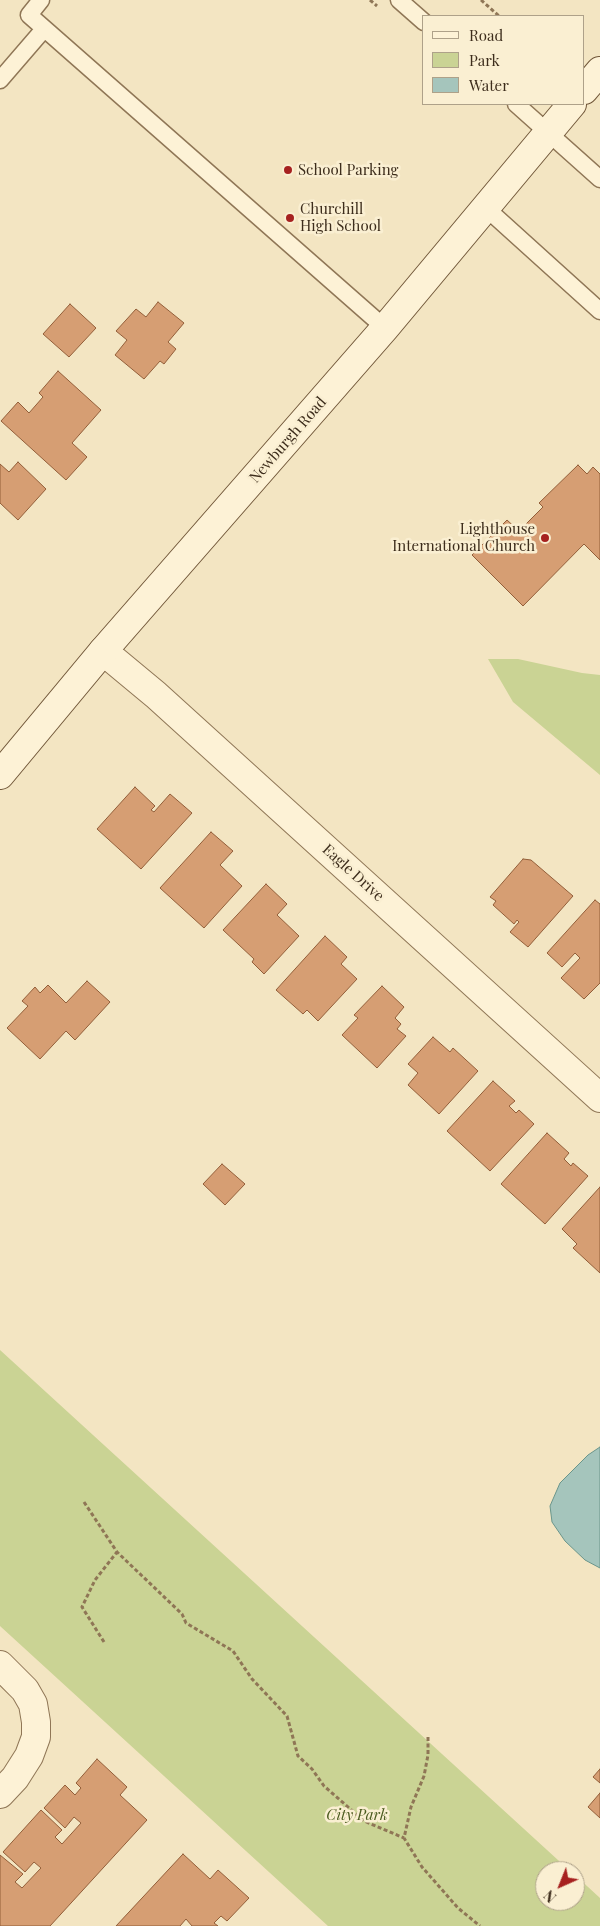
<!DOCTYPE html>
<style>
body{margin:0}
#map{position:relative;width:600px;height:1926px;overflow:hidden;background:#f3e5c2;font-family:"Playfair Display",serif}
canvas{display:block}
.legend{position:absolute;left:422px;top:15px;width:162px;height:90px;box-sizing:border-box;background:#faefd2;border:1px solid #aea189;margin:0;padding:6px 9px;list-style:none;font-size:15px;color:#3d2d1c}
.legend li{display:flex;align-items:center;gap:10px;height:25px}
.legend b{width:25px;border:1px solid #aea189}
.north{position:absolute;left:535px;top:1861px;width:50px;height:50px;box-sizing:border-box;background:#faefd2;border:1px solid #aea189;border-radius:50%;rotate:224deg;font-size:14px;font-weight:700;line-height:20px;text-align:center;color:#3d2d1c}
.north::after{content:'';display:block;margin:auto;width:18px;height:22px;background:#a6211f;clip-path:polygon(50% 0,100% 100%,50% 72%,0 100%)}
</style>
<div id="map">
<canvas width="600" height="1926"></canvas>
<ul class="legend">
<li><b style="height:6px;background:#fdf2d6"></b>Road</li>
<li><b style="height:14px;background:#cad394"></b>Park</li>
<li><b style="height:14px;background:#a5c5bc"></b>Water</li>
</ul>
<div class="north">N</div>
</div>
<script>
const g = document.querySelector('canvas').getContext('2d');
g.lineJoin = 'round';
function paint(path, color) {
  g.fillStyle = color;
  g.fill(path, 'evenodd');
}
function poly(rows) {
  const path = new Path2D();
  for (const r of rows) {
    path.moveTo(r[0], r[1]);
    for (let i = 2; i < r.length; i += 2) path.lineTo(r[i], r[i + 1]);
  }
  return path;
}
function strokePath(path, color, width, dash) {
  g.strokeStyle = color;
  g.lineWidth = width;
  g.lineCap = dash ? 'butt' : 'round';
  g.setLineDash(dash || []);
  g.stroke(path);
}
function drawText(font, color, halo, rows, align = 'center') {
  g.font = font + ' "Playfair Display",serif';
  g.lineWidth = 5;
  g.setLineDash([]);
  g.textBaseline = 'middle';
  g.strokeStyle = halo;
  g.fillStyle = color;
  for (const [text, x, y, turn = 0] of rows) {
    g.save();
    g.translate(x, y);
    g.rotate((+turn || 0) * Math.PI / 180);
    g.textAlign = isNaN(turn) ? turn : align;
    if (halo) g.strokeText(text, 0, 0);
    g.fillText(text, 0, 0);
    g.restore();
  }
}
paint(poly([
 [488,659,518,659,582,673,600,675,600,775,513,702],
 [0,1350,570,1871,545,1871,545,1901,575,1901,575,1875,600,1898,600,1926,328,1926,0,1626]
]), '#cad394');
const water = poly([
 [600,1447,600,1568,585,1560,565,1541,552,1522,550,1506,560,1483,588,1455,600,1447]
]);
paint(water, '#a5c5bc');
strokePath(water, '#6a958b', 1);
const building = poly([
 [158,302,184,323,168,342,176,349,164,364,160,361,144,379,115,355,127,340,116,331,136,309,146,317,158,302],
 [70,304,96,328,69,357,43,334,70,304],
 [58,371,101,410,72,443,87,457,66,480,1,421,18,402,29,413,43,397,39,393,58,371],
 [18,462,46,489,18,520,0,503,0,464,9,472,18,462],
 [578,465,587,474,593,467,600,474,600,560,584,544,523,606,472,555,507,520,519,531,543,507,539,503,578,465],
 [135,787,155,806,151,810,154,812,170,794,192,813,141,869,97,829,135,787],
 [211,832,233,851,220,865,242,886,204,928,160,888,211,832],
 [523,859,531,860,573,896,528,947,510,932,519,922,517,920,514,924,493,905,496,901,490,897,523,859],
 [266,884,287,904,277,915,299,936,264,974,252,962,254,959,223,930,266,884],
 [595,900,600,904,600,983,584,999,561,978,580,958,575,953,562,967,547,953,595,900],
 [325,936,347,957,341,964,357,979,318,1021,307,1010,303,1014,276,990,325,936],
 [87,981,110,1002,75,1040,66,1031,40,1059,7,1028,28,1006,22,1001,35,987,40,993,48,985,66,1003,87,981],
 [382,986,404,1007,395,1018,401,1024,397,1029,406,1036,377,1068,342,1035,358,1018,354,1015,382,986],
 [433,1037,450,1052,453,1048,478,1071,439,1114,408,1085,418,1073,408,1064,433,1037],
 [493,1081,515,1101,509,1106,516,1113,519,1110,534,1124,490,1171,447,1131,493,1081],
 [547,1133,569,1153,564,1159,571,1166,573,1163,588,1176,545,1224,501,1184,547,1133],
 [222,1164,245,1184,225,1205,203,1184,222,1164],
 [600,1187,600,1273,573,1248,577,1244,562,1229,600,1187],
 [97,1759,127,1787,120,1795,147,1820,50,1926,0,1926,0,1855,23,1874,15,1882,22,1888,41,1868,34,1862,25,1872,3,1852,41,1810,62,1830,55,1837,62,1844,81,1823,74,1817,65,1828,44,1808,65,1785,75,1795,81,1788,76,1783,97,1759],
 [600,1769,600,1783,593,1777,600,1769],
 [600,1793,600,1818,588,1807,600,1793],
 [183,1854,210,1879,218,1870,249,1898,227,1921,221,1916,214,1923,218,1926,192,1926,186,1919,180,1926,116,1926,183,1854]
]);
paint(building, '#d69e73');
strokePath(building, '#925e39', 1);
const service = poly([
 [41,0,29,15,385,328],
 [399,0,424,22],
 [0,80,44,29],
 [516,104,600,179],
 [486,208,600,311]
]);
const minor = poly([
 [103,651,156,695,600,1098],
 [0,1665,25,1690,33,1704,36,1722,36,1737,29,1756,15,1778,0,1794]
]);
const secondary = poly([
 [584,90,600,71],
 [0,775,103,651,385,328,572,104]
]);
strokePath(service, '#8f7656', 19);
strokePath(minor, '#8f7656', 30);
strokePath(secondary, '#715739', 30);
strokePath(poly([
 [370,0,377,6],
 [481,0,499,16],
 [84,1502,117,1552,182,1614,186,1623,233,1651,252,1679,287,1716,298,1756,312,1769,324,1786,364,1821,404,1838],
 [104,1642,82,1607,95,1580,117,1552],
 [428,1737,428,1755,424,1776,411,1807,404,1838,422,1867,458,1908,480,1926]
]), '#8f7656', 3, [4, 2.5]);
strokePath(service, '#fdf2d6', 16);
strokePath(minor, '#fdf2d6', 28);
strokePath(secondary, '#fdf2d6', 28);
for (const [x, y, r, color] of [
 [288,170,5,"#a6211f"],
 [290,218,5,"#a6211f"],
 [545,538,5,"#a6211f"]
]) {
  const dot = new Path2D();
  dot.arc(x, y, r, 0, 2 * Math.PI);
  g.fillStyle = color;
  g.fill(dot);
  strokePath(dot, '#faefd2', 2);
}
drawText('15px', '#3d2d1c', '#faefd2', [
 ["School Parking",298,170],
 ["Churchill",300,209],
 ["High School",300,226],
 ["Lighthouse",535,529,"right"],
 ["International Church",535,546,"right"]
], 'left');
drawText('15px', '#3d2d1c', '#faefd2', [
 ["Newburgh Road",288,440,-49],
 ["Eagle Drive",353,873,42]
]);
drawText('italic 15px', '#4c5c20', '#faefd2', [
 ["City Park",357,1815]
]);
</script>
